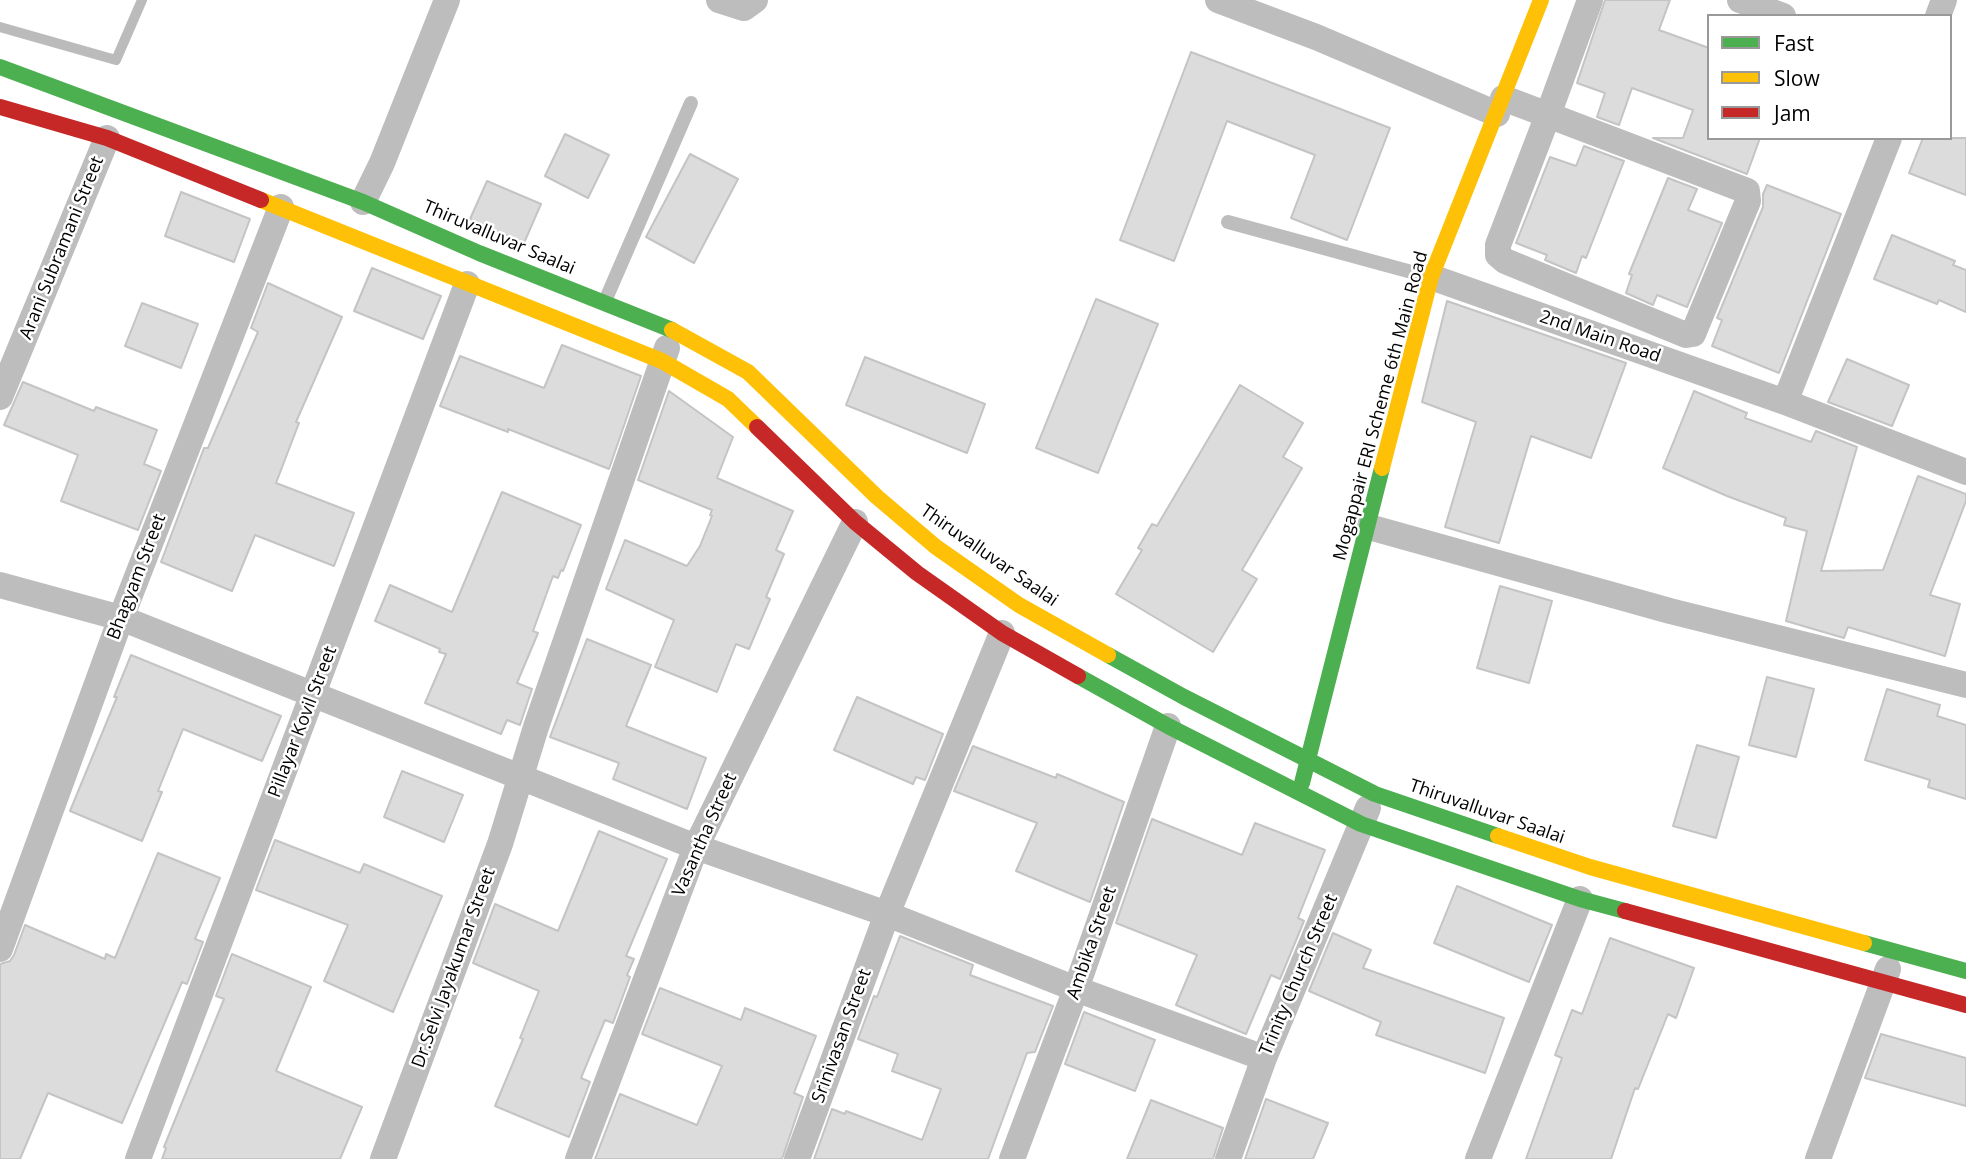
<!DOCTYPE html>
<style>
body{margin:0}
#map{position:relative;width:1966px;height:1159px;overflow:hidden;background:#fff;font-family:"Open Sans",sans-serif}
canvas{display:block}
.legend{position:absolute;left:1707px;top:14px;width:245px;height:126px;box-sizing:border-box;background:#fff;border:2px solid #999;margin:0;padding:9px 12px;list-style:none;font-size:21px;color:#000}
.legend li{display:flex;align-items:center;gap:14px;height:35px}
.legend b{width:35px;border:2px solid #999}
</style>
<div id="map">
<canvas width="1966" height="1159"></canvas>
<ul class="legend">
<li><b style="height:9px;background:#4caf50"></b>Fast</li>
<li><b style="height:9px;background:#ffc107"></b>Slow</li>
<li><b style="height:9px;background:#c62828"></b>Jam</li>
</ul>
</div>
<script>
const g = document.querySelector('canvas').getContext('2d');
g.lineJoin = 'round';
function poly(rows) {
  const path = new Path2D();
  for (const r of rows) {
    path.moveTo(r[0], r[1]);
    for (let i = 2; i < r.length; i += 2) path.lineTo(r[i], r[i + 1]);
  }
  return path;
}
function strokePath(path, color, width, dash) {
  g.strokeStyle = color;
  g.lineWidth = width;
  g.lineCap = dash ? 'butt' : 'round';
  g.setLineDash(dash || []);
  g.stroke(path);
}
function paint(path, color) {
  g.fillStyle = color;
  g.fill(path, 'evenodd');
}
function drawText(font, color, halo, rows, align = 'center') {
  g.font = font + ' "Open Sans",sans-serif';
  g.lineWidth = 5;
  g.setLineDash([]);
  g.textBaseline = 'middle';
  g.strokeStyle = halo;
  g.fillStyle = color;
  for (const [text, x, y, turn = 0] of rows) {
    g.save();
    g.translate(x, y);
    g.rotate((+turn || 0) * Math.PI / 180);
    g.textAlign = isNaN(turn) ? turn : align;
    if (halo) g.strokeText(text, 0, 0);
    g.fillText(text, 0, 0);
    g.restore();
  }
}
strokePath(poly([
 [0,27,116,60,142,0]
]), '#bbb', 10);
const building = poly([
 [1605,0,1670,0,1659,30,1709,48,1709,138,1760,138,1747,174,1653,138,1683,138,1693,110,1632,88,1619,125,1597,117,1605,93,1577,83,1605,0],
 [1191,52,1390,128,1347,240,1291,218,1315,155,1227,121,1174,261,1120,240,1191,52],
 [565,134,609,155,588,198,545,176,565,134],
 [1923,138,1966,138,1966,195,1909,173,1923,138],
 [1584,146,1624,161,1586,258,1582,256,1576,273,1545,260,1547,255,1516,243,1550,157,1576,166,1584,146],
 [690,154,738,179,694,263,646,237,690,154],
 [1668,178,1697,189,1688,210,1722,223,1687,307,1657,295,1653,305,1626,293,1632,275,1629,274,1668,178],
 [487,181,541,204,524,243,470,219,487,181],
 [1767,185,1841,214,1779,373,1712,346,1722,320,1717,318,1763,207,1763,194,1767,185],
 [181,192,250,219,234,262,165,236,181,192],
 [1892,235,1955,261,1953,265,1966,270,1966,312,1939,300,1937,304,1874,279,1892,235],
 [372,268,441,296,423,339,354,311,372,268],
 [268,283,342,317,296,422,299,423,276,483,354,513,334,566,255,535,232,591,161,562,204,448,208,448,258,332,251,328,268,283],
 [1096,299,1158,324,1098,473,1036,448,1096,299],
 [1447,301,1626,363,1591,458,1531,436,1499,543,1445,527,1476,422,1422,402,1447,301],
 [142,303,198,324,181,368,125,346,142,303],
 [562,345,641,376,609,469,508,429,508,432,440,406,460,356,544,388,562,345],
 [865,357,985,404,967,453,846,405,865,357],
 [1847,359,1909,385,1892,426,1828,402,1847,359],
 [23,382,94,411,96,407,157,430,144,464,161,471,138,530,61,501,78,455,4,425,23,382],
 [1240,385,1303,423,1283,457,1302,468,1242,570,1257,579,1213,652,1116,594,1142,550,1138,548,1152,524,1157,526,1240,385],
 [669,391,733,437,717,478,793,511,776,550,784,554,766,597,770,599,749,649,736,644,717,692,655,667,674,620,606,589,625,540,687,566,700,546,712,516,710,515,712,510,638,480,669,391],
 [1694,391,1747,413,1745,418,1811,442,1816,431,1857,447,1821,571,1883,570,1918,476,1966,494,1966,501,1930,595,1960,604,1945,656,1848,627,1844,638,1786,621,1807,531,1784,525,1786,518,1727,496,1663,468,1694,391],
 [502,492,581,525,563,571,561,570,558,578,553,576,533,631,538,633,517,683,532,689,520,725,507,720,501,734,425,703,446,654,439,652,440,649,375,621,390,585,452,612,502,492],
 [1500,586,1552,601,1529,683,1477,668,1500,586],
 [587,639,651,665,626,726,706,758,687,809,613,779,619,763,550,737,587,639],
 [131,655,281,716,262,761,183,729,158,791,162,792,142,841,70,811,117,697,114,697,131,655],
 [1767,677,1814,689,1796,757,1749,745,1767,677],
 [1887,689,1940,705,1937,716,1966,725,1966,799,1928,787,1930,780,1865,760,1887,689],
 [857,697,943,734,925,780,916,777,913,784,834,750,857,697],
 [1697,745,1739,757,1716,838,1673,826,1697,745],
 [973,746,1056,778,1057,774,1124,802,1090,902,1016,871,1037,823,954,791,973,746],
 [402,771,463,795,444,842,384,817,402,771],
 [1152,819,1242,855,1255,823,1325,850,1298,918,1304,921,1280,979,1271,975,1246,1034,1176,1005,1197,955,1116,923,1152,819],
 [599,831,667,859,626,956,634,959,627,975,630,977,613,1023,605,1020,581,1078,590,1082,569,1137,495,1106,523,1039,520,1038,539,991,473,963,495,904,558,931,599,831],
 [275,840,360,873,364,864,442,896,393,1012,324,981,348,925,256,890,275,840],
 [158,853,220,878,195,939,203,942,187,984,182,982,122,1123,48,1093,20,1159,0,1159,0,964,10,961,14,955,25,925,105,959,106,954,115,958,158,853],
 [1457,886,1552,925,1529,982,1434,943,1457,886],
 [1333,933,1371,950,1363,968,1504,1018,1485,1073,1376,1035,1381,1022,1309,991,1333,933],
 [900,936,973,965,970,975,1053,1006,1035,1052,1027,1053,988,1159,814,1159,832,1109,845,1114,846,1111,922,1140,941,1089,892,1071,898,1054,858,1039,874,996,877,997,900,936],
 [1610,938,1694,968,1676,1018,1668,1014,1638,1089,1635,1088,1611,1159,1526,1159,1562,1058,1555,1055,1572,1010,1582,1014,1610,938],
 [232,954,311,987,276,1071,362,1107,340,1159,162,1159,166,1148,164,1147,224,999,216,996,232,954],
 [660,988,741,1020,745,1008,816,1036,794,1093,803,1097,782,1159,595,1159,620,1094,697,1125,722,1066,642,1034,660,988],
 [1084,1012,1155,1040,1135,1091,1065,1064,1084,1012],
 [1881,1034,1966,1058,1966,1106,1865,1078,1881,1034],
 [1266,1099,1328,1123,1313,1159,1245,1159,1266,1099],
 [1151,1100,1223,1128,1213,1159,1127,1159,1151,1100]
]);
paint(building, '#dcdcdc');
strokePath(building, '#c4c4c4', 2);
strokePath(poly([
 [1228,222,1430,277],
 [605,301,691,103]
]), '#bdbdbd', 14);
strokePath(poly([
 [719,0,744,8,755,0],
 [1218,0,1316,37,1497,114],
 [1740,0,1783,16],
 [1938,16,1944,0],
 [1503,98,1548,115,1747,191,1748,201,1693,334,1686,335,1505,261,1498,255,1498,245,1548,115,1590,0],
 [363,202,382,163,447,0],
 [1431,277,1785,402,1966,472],
 [0,397,107,138],
 [1785,402,1889,138],
 [1369,527,1670,611,1966,685],
 [0,585,121,618,696,847,887,914,1076,989,1264,1058],
 [0,949,121,618,281,207],
 [138,1159,467,284],
 [383,1159,500,844,536,727,667,348],
 [578,1159,696,847,855,522],
 [797,1159,887,914,1002,633],
 [1012,1159,1076,989,1168,726],
 [1228,1159,1264,1058,1368,808],
 [1478,1159,1580,899],
 [1818,1159,1888,969]
]), '#bdbdbd', 26);
strokePath(poly([
 [0,67,363,202,479,253,672,330],
 [1108,655,1184,697,1375,794,1498,836],
 [1078,676,1168,726,1361,824,1580,899,1625,911],
 [1302,783,1382,468],
 [1864,943,1966,971]
]), '#4caf50', 16);
strokePath(poly([
 [261,200,662,361,728,399,757,427],
 [672,330,748,372,877,497,936,547,1019,605,1108,655],
 [1382,468,1431,277,1541,0],
 [1498,836,1590,867,1864,943]
]), '#ffc107', 16);
strokePath(poly([
 [0,107,107,138,261,200],
 [757,427,855,522,917,573,1002,633,1078,676],
 [1625,911,1966,1005]
]), '#c62828', 16);
drawText('18px', '#000', '#fff', [
 ["Thiruvalluvar Saalai",499,238,23],
 ["Arani Subramani Street",62,248,-68],
 ["2nd Main Road",1600,337,19],
 ["Mogappair ERI Scheme 6th Main Road",1381,406,-75],
 ["Thiruvalluvar Saalai",989,556,35],
 ["Bhagyam Street",137,577,-69],
 ["Pillayar Kovil Street",303,722,-69],
 ["Thiruvalluvar Saalai",1487,812,19],
 ["Vasantha Street",705,835,-66],
 ["Ambika Street",1092,943,-71],
 ["Dr.Selvi Jayakumar Street",454,968,-70],
 ["Trinity Church Street",1299,975,-67],
 ["Srinivasan Street",842,1036,-70]
]);
</script>
